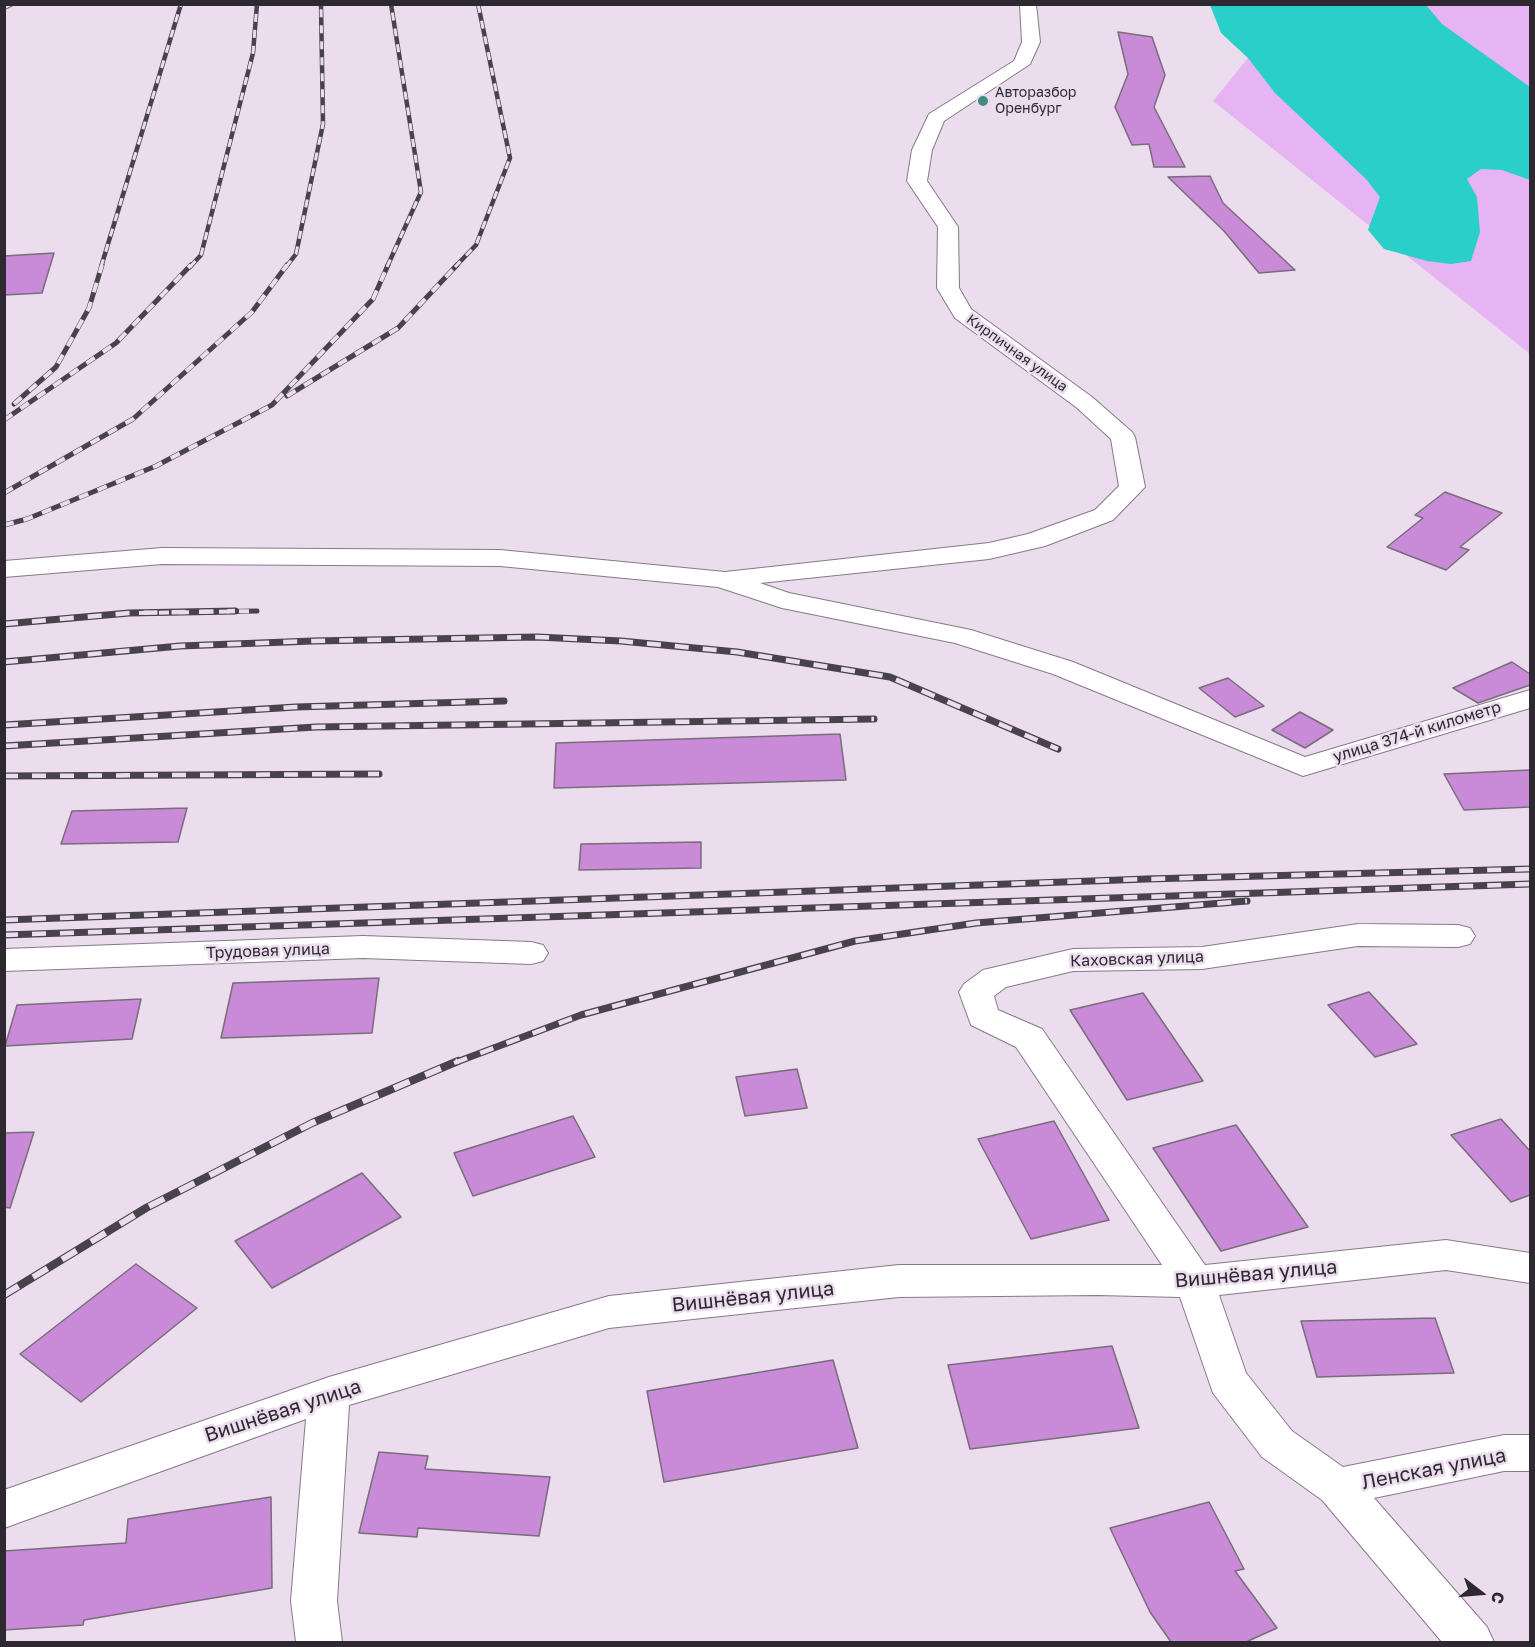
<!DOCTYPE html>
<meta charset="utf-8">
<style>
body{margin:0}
#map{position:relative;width:1535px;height:1647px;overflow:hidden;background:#ebddee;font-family:"Golos Text",sans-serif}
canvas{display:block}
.frame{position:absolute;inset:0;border:6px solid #2e2930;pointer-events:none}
.north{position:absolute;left:1451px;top:1563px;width:60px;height:60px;-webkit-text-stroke:4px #ebddee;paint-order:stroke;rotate:106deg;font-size:16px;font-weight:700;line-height:24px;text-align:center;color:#2e2930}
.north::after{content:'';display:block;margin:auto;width:21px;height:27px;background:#2e2930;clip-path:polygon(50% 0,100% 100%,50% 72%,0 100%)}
</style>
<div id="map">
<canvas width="1535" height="1647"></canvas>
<div class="frame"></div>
<div class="north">С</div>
</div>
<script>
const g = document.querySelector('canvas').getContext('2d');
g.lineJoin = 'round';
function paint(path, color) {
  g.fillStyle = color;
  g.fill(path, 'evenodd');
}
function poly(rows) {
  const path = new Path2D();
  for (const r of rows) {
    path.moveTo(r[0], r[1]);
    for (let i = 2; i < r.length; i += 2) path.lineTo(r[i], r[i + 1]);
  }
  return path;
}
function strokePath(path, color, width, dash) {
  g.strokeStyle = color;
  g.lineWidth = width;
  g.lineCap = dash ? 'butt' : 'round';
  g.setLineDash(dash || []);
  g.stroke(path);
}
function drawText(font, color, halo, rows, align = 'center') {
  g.font = font + ' "Golos Text",sans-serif';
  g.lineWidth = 5;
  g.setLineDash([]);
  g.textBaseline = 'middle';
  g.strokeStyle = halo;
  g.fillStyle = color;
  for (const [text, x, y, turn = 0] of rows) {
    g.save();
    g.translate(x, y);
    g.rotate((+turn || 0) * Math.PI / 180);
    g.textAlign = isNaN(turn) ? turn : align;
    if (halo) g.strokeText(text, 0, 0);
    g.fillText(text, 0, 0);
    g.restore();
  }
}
paint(poly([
 [1291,5,1530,5,1530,354,1213,101]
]), '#e7b4f3');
paint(poly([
 [1210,5,1426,5,1442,24,1530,87,1530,180,1502,170,1481,169,1467,179,1477,197,1480,232,1471,261,1451,264,1427,261,1384,249,1368,230,1380,197,1366,179,1275,93,1248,58,1221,33]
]), '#29cfc8');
const building = poly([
 [1118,32,1152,37,1165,75,1154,107,1185,167,1154,167,1149,144,1132,145,1115,107,1128,74,1118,32],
 [1210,176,1223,203,1295,270,1259,273,1224,231,1168,177,1210,176],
 [54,253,42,293,4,295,4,256,54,253],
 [1445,492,1502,513,1460,547,1469,550,1446,570,1387,547,1423,518,1415,515,1445,492],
 [1512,662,1530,674,1530,685,1478,703,1453,688,1512,662],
 [1228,678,1264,706,1235,717,1199,688,1228,678],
 [1300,712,1333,730,1305,748,1272,730,1300,712],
 [840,734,846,780,554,788,556,743,840,734],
 [1530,770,1530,807,1464,810,1444,774,1530,770],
 [187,808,178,842,61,844,72,811,187,808],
 [701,842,701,868,579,870,581,844,701,842],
 [379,978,372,1033,221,1038,233,983,379,978],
 [1369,992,1417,1044,1375,1057,1328,1005,1369,992],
 [1143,993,1203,1081,1127,1100,1070,1010,1143,993],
 [141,999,132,1039,5,1046,17,1005,141,999],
 [797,1069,807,1108,745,1116,736,1077,797,1069],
 [573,1116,595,1157,473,1196,454,1153,573,1116],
 [1501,1119,1530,1151,1530,1195,1511,1202,1451,1135,1501,1119],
 [1054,1121,1109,1220,1031,1239,978,1139,1054,1121],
 [1236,1125,1308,1227,1221,1251,1153,1148,1236,1125],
 [34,1132,10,1208,4,1207,4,1133,34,1132],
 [362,1173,401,1217,272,1288,235,1241,362,1173],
 [136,1264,197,1308,81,1402,20,1354,136,1264],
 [1435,1318,1454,1373,1317,1377,1301,1321,1435,1318],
 [1112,1346,1139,1428,970,1449,948,1365,1112,1346],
 [833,1360,858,1448,664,1482,647,1391,833,1360],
 [379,1452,428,1456,425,1469,550,1477,539,1536,418,1528,417,1537,359,1533,379,1452],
 [271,1497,272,1588,84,1620,83,1625,4,1630,4,1551,126,1543,128,1519,271,1497],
 [1209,1502,1244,1569,1235,1571,1277,1628,1246,1642,1171,1642,1150,1612,1110,1528,1209,1502]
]);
paint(building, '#c98bd7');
strokePath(building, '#796c7b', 1.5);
const minor = poly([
 [1020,4,1036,4,1040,42,1030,64,944,121,932,150,927,181,958,227,959,288,971,309,1092,397,1132,432,1135,437,1145,487,1113,520,1045,546,989,559,760,583,789,593,971,630,1073,662,1305,757,1530,690,1530,708,1303,776,1053,674,955,643,782,608,718,587,500,566,162,564,4,577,4,561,162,548,500,550,725,572,989,543,1028,534,1095,510,1119,486,1111,439,1076,407,955,318,937,288,938,227,907,181,912,150,929,114,1014,61,1022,42,1020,4],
 [1358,924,1458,925,1470,928,1475,936,1470,944,1458,947,1358,946,1202,969,1073,971,1006,987,994,996,998,1010,1042,1029,1205,1265,1446,1240,1530,1253,1530,1283,1446,1270,1219,1295,1246,1373,1292,1431,1343,1467,1504,1435,1530,1435,1530,1471,1504,1471,1374,1498,1487,1627,1494,1642,1442,1642,1322,1500,1262,1457,1213,1393,1180,1297,1098,1295,899,1297,609,1328,349,1405,337,1601,342,1642,296,1642,291,1601,306,1419,4,1528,4,1490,329,1377,609,1296,899,1265,1162,1265,1016,1047,971,1025,959,992,964,984,983,970,1073,949,1202,947,1358,924],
 [363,936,531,942,543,945,548,953,543,961,531,964,363,958,4,971,4,949,363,936]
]);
strokePath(minor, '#867989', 2);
paint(minor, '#fff');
const railFar3 = poly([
 [4,8,12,4],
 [101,267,181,4],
 [190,267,201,255,253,53,257,4],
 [286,267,296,254,323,124,321,4],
 [387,267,421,192,391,4],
 [455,267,476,245,510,158,478,4]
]);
const railFar2 = poly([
 [287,396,398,328,457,265],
 [14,404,56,367,89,308,102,265],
 [4,420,116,343,191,265],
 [4,493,133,419,252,312,287,265],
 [4,525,27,519,156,466,272,405,373,299,388,265],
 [139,613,257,611]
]);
const railFar1 = poly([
 [4,624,129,613,235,611],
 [4,662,180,646,313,641,537,637,621,641,737,652,890,677,1058,749],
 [4,725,296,707,504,701],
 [4,746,316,727,874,719],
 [4,776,379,774],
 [4,920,1147,879,1530,869],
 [4,935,1530,884],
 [454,1063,581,1015,855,941,976,923,1247,901]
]);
const rail = poly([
 [4,1295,146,1208,312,1123,458,1061]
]);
strokePath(railFar3, '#48424a', 4.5);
strokePath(railFar2, '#48424a', 5);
strokePath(railFar1, '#48424a', 7);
strokePath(rail, '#48424a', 8);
strokePath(railFar3, '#ebddee', 3, [8]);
strokePath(railFar2, '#ebddee', 4, [10]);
strokePath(railFar1, '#ebddee', 4.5, [14]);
strokePath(rail, '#ebddee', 6, [17]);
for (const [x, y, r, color] of [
 [983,101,6,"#428985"]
]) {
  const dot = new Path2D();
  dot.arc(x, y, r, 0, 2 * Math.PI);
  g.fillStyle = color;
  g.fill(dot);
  strokePath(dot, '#ebddee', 2);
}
drawText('14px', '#2e2930', '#ebddee', [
 ["Авторазбор",995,93],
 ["Оренбург",995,109]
], 'left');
drawText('14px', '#2e2930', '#ebddee', [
 ["Кирпичная улица",1017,353,36]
]);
drawText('16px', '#2e2930', '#ebddee', [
 ["улица 374-й километр",1417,732,-17],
 ["Трудовая улица",268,951,-2],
 ["Каховская улица",1137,959,-2]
]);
drawText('20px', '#2e2930', '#ebddee', [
 ["Вишнёвая улица",1256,1274,-5],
 ["Вишнёвая улица",753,1297,-6],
 ["Вишнёвая улица",283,1411,-18],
 ["Ленская улица",1434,1469,-11]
]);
</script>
